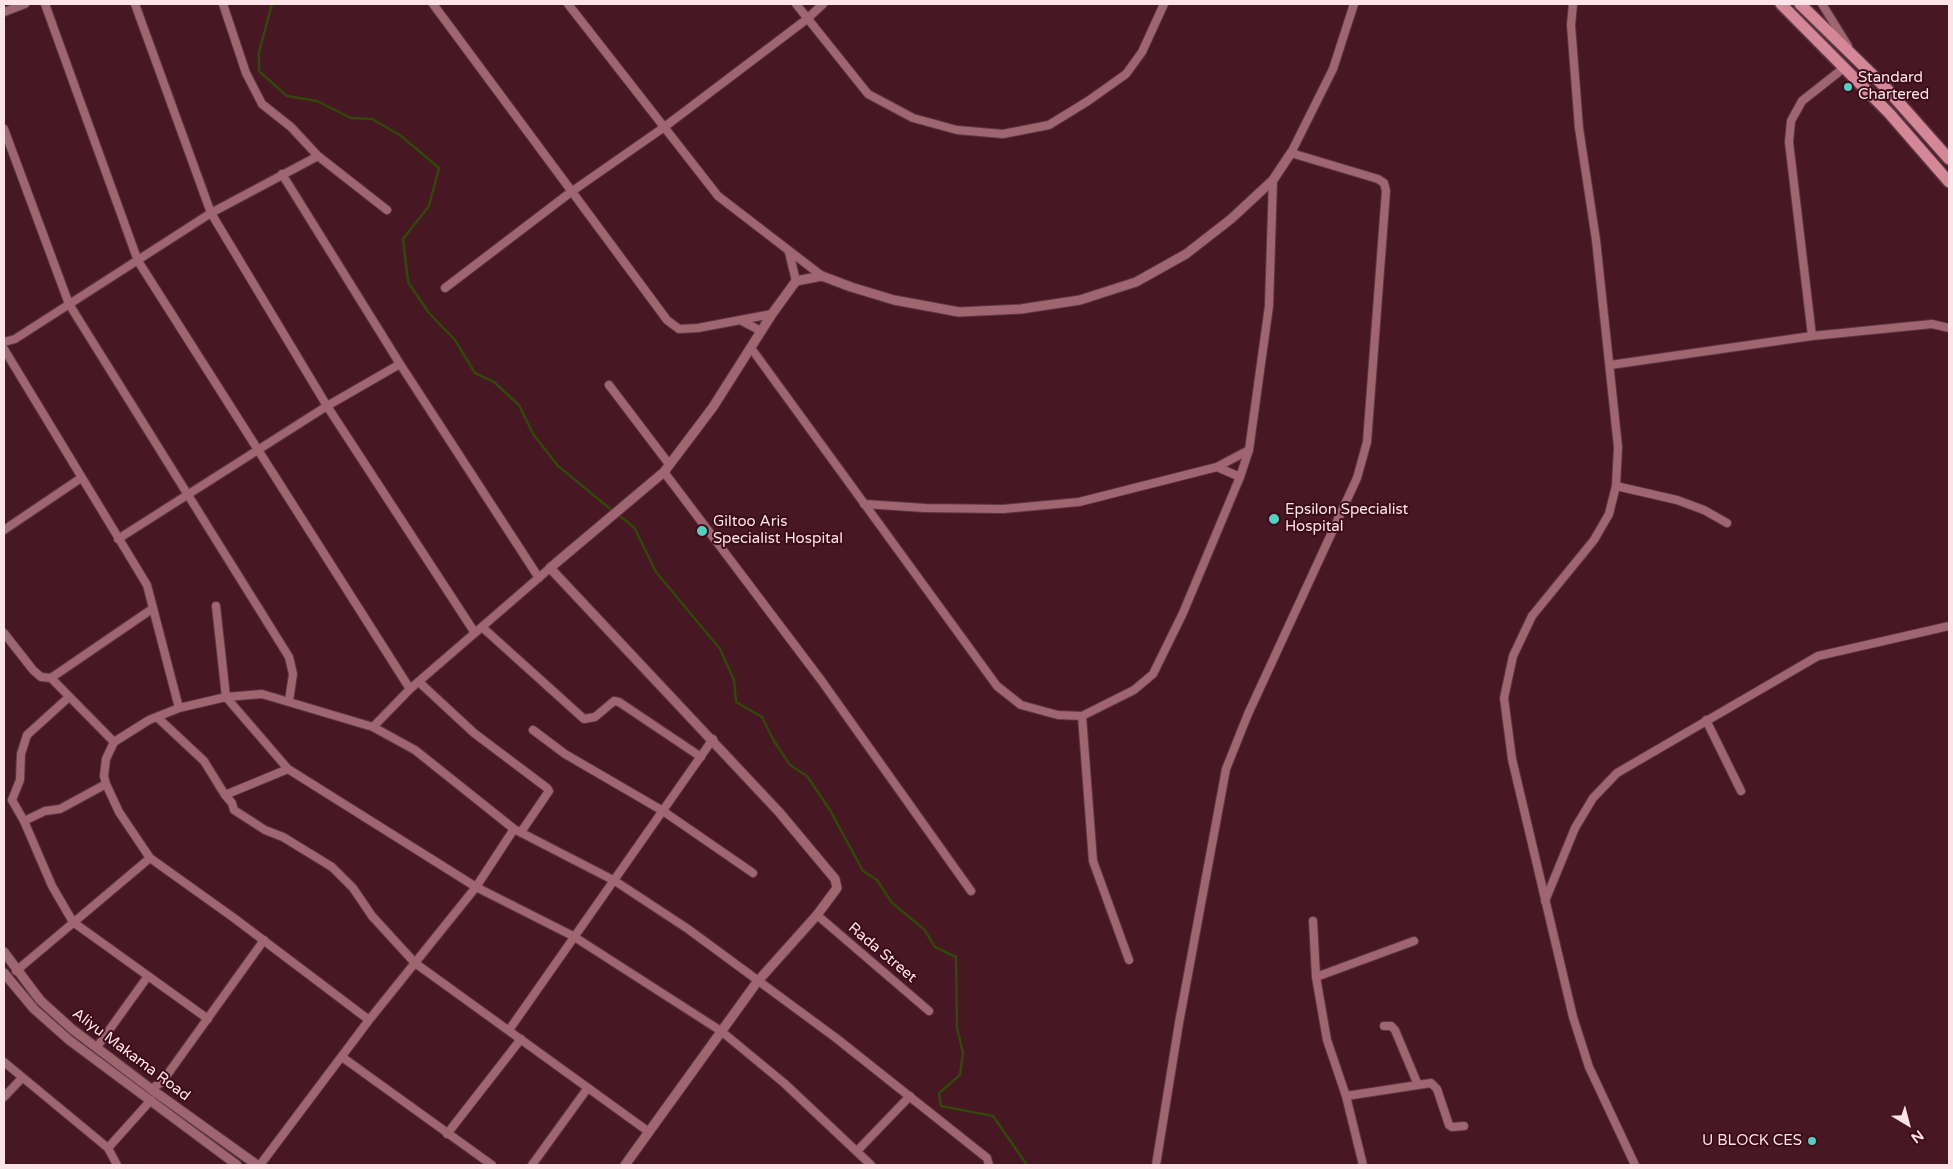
<!DOCTYPE html>
<style>
body{margin:0}
#map{position:relative;width:1953px;height:1169px;overflow:hidden;background:#471724;font-family:"Varela Round",sans-serif}
canvas{display:block}
.frame{position:absolute;inset:0;border:5px solid #fee3e8;pointer-events:none}
.north{position:absolute;left:1883px;top:1099px;width:50px;height:50px;-webkit-text-stroke:4px #3c0c1b;paint-order:stroke;rotate:143deg;font-size:14px;font-weight:700;line-height:20px;text-align:center;color:#fee3e8}
.north::after{content:'';display:block;margin:auto;width:18px;height:22px;background:#fee3e8;clip-path:polygon(50% 0,100% 100%,50% 72%,0 100%)}
</style>
<div id="map">
<canvas width="1953" height="1169"></canvas>
<div class="frame"></div>
<div class="north">N</div>
</div>
<script>
const g = document.querySelector('canvas').getContext('2d');
g.lineJoin = 'round';
function poly(rows) {
  const path = new Path2D();
  for (const r of rows) {
    path.moveTo(r[0], r[1]);
    for (let i = 2; i < r.length; i += 2) path.lineTo(r[i], r[i + 1]);
  }
  return path;
}
function strokePath(path, color, width, dash) {
  g.strokeStyle = color;
  g.lineWidth = width;
  g.lineCap = dash ? 'butt' : 'round';
  g.setLineDash(dash || []);
  g.stroke(path);
}
function drawText(font, color, halo, rows, align = 'center') {
  g.font = font + ' "Varela Round",sans-serif';
  g.lineWidth = 4;
  g.setLineDash([]);
  g.textBaseline = 'middle';
  g.strokeStyle = halo;
  g.fillStyle = color;
  for (const [text, x, y, turn = 0] of rows) {
    g.save();
    g.translate(x, y);
    g.rotate((+turn || 0) * Math.PI / 180);
    g.textAlign = isNaN(turn) ? turn : align;
    if (halo) g.strokeText(text, 0, 0);
    g.fillText(text, 0, 0);
    g.restore();
  }
}
strokePath(poly([
 [272,4,259,52,259,71,287,96,317,101,351,118,372,119,400,135,439,168,429,206,403,239,408,282,429,313,455,340,475,373,494,382,519,405,533,434,558,466,613,511],
 [617,514,634,527,656,572,720,649,734,680,736,702,762,717,774,741,790,765,807,776,830,810,863,871,877,880,892,903,924,929,935,947,956,957,957,1028,963,1053,960,1075,939,1093,941,1106,993,1116,1027,1165]
]), '#33460c', 2.5);
const minor = poly([
 [45,4,138,261,410,689],
 [135,4,211,213,327,406,475,633],
 [223,4,246,73,262,104,291,127,318,156,387,210],
 [433,4,667,320,679,329,698,328,772,314],
 [568,4,718,196,822,276],
 [796,4,868,94,913,118,957,130,1003,134,1049,125,1088,101,1126,74,1142,52,1164,4],
 [1573,4,1571,25,1579,128,1596,240,1618,447,1616,486,1609,514,1594,540,1532,616,1513,656,1504,698,1512,759,1573,1017,1589,1067,1635,1165],
 [1822,4,1848,46],
 [4,12,25,4],
 [4,129,69,304,289,657,293,674,289,701],
 [282,174,400,364,539,578],
 [789,252,796,281],
 [445,288,571,192,663,128,807,19,823,4],
 [740,320,761,331],
 [1812,336,1789,142,1791,121,1802,101,1845,67],
 [4,342,15,339,211,213,318,156],
 [751,348,997,686,1021,705,1058,715,1082,716,1134,690,1153,674,1183,613,1240,477,1249,450,1269,306,1273,180],
 [4,349,147,585,179,708],
 [1610,365,1812,336,1932,324,1949,328],
 [609,385,669,464],
 [1217,467,1240,477],
 [664,472,821,680,971,891],
 [1616,486,1677,500,1704,510,1727,523],
 [864,504,925,508,1003,509,1079,502,1217,467,1249,450],
 [4,530,81,478],
 [118,539,327,406,400,364],
 [216,606,226,697,288,769,476,887,573,936,721,1031,784,1083,871,1165],
 [482,627,584,719,595,717,614,701,619,702,701,757],
 [4,633,33,670,41,677,51,678,152,609],
 [51,678,114,742],
 [419,682,474,733,547,788,549,791,521,832],
 [1082,716,1093,861,1129,960],
 [157,717,204,761,225,795,232,803,234,810,265,830,283,837,332,867,353,888,372,916,415,963,649,1132],
 [1706,720,1741,791],
 [373,727,410,689,550,568],
 [533,730,565,754,663,811,753,873],
 [225,795,288,769],
 [12,800,24,821,52,886,73,922,208,1019],
 [12,800,20,780,21,754,27,735,69,697],
 [24,821,45,811,60,809,106,784],
 [1545,901,1575,828,1593,798,1617,773,1818,656,1949,626],
 [817,915,929,1011],
 [1313,921,1316,977,1327,1040,1346,1096,1363,1165],
 [16,971,150,858],
 [1316,977,1414,941],
 [369,1020,234,918,150,858,119,812,106,784,104,776,106,759,114,742,149,720,179,708,226,697,262,694,373,727,415,750,514,829,615,881,688,929,836,1038,987,1158,989,1165],
 [1384,1026,1391,1026,1395,1030,1418,1085],
 [509,1030,713,739],
 [97,1047,148,976],
 [342,1057,492,1165],
 [4,1062,108,1148,117,1165],
 [151,1089,162,1082,264,940],
 [1346,1096,1431,1083,1437,1089,1449,1125,1452,1127,1464,1126],
 [4,1097,22,1078],
 [447,1134,521,1039],
 [108,1148,151,1100],
 [857,1151,910,1096],
 [260,1165,369,1020,476,887,514,829],
 [532,1165,587,1089],
 [1156,1165,1179,1023,1226,769,1248,714,1357,478,1367,442,1386,191,1384,183,1378,179,1291,153,1333,69,1354,4]
]);
const tertiary = poly([
 [4,952,40,1000,72,1029,151,1089,257,1165],
 [4,973,34,1009,69,1040,237,1165],
 [625,1165,757,982,817,915,837,888,835,879,779,812,550,568,664,472,713,407,772,314,796,281,822,276,851,287,894,300,959,312,1021,309,1080,300,1136,282,1186,254,1231,219,1273,180,1291,153]
]);
const primary = poly([
 [1781,4,1889,113,1949,182],
 [1800,4,1886,88,1949,159]
]);
strokePath(minor, '#5e3642', 10);
strokePath(tertiary, '#5e3642', 11);
strokePath(primary, '#5e3642', 14);
strokePath(minor, '#9f6672', 8);
strokePath(tertiary, '#9f6672', 9);
strokePath(primary, '#d48797', 11);
for (const [x, y, r, color] of [
 [1848,87,5,"#57cec2"],
 [1274,519,6,"#57cec2"],
 [702,531,6,"#57cec2"],
 [1812,1141,5,"#57cec2"]
]) {
  const dot = new Path2D();
  dot.arc(x, y, r, 0, 2 * Math.PI);
  g.fillStyle = color;
  g.fill(dot);
  strokePath(dot, '#3c0c1b', 2);
}
drawText('15px', '#fee3e8', '#3c0c1b', [
 ["Standard",1858,78],
 ["Chartered",1858,95],
 ["Epsilon Specialist",1285,510],
 ["Hospital",1285,527],
 ["Giltoo Aris",713,522],
 ["Specialist Hospital",713,539],
 ["U BLOCK CES",1802,1141,"right"]
], 'left');
drawText('15px', '#fee3e8', '#3c0c1b', [
 ["Rada Street",882,953,40],
 ["Aliyu Makama Road",131,1055,37]
]);
</script>
